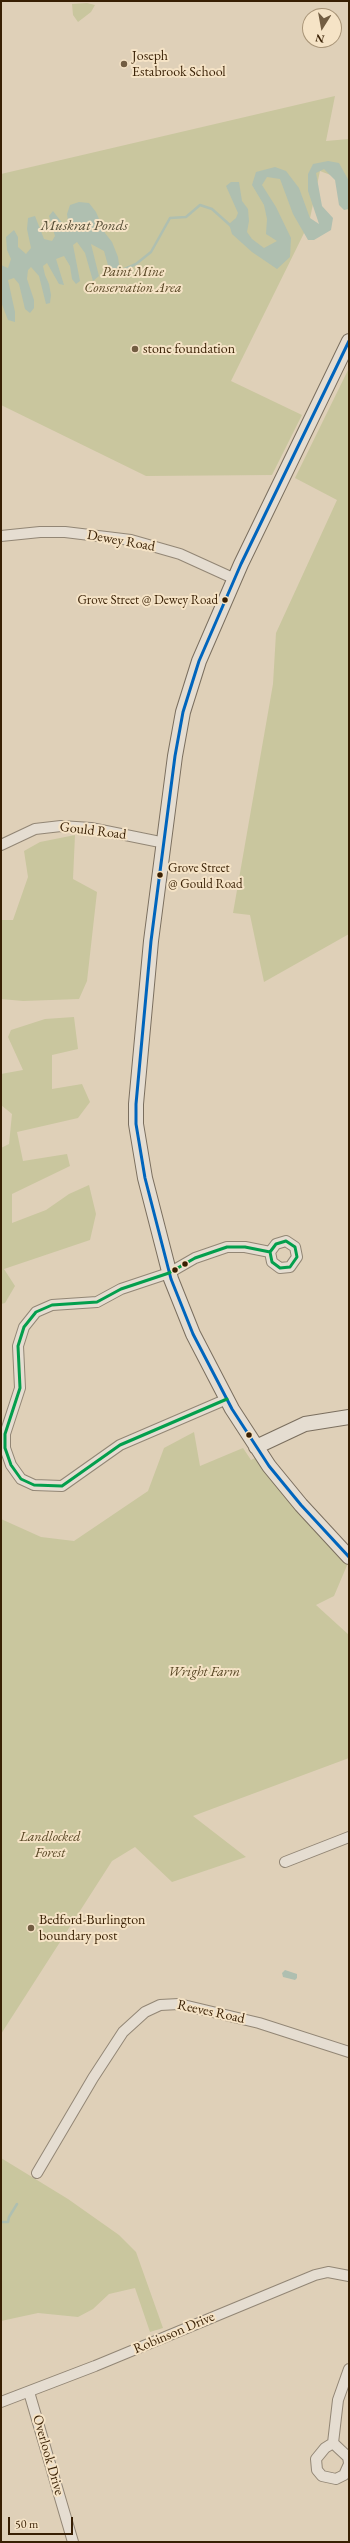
<!DOCTYPE html>
<style>
body{margin:0}
#map{position:relative;width:350px;height:2543px;overflow:hidden;background:#dfd0b8;font-family:"EB Garamond",serif}
canvas{display:block}
.frame{position:absolute;inset:0;border:2px solid #381f03;pointer-events:none}
.north{position:absolute;left:302px;top:8px;width:40px;height:40px;box-sizing:border-box;background:#f5e3c6;border:1px solid #a99578;border-radius:50%;rotate:191deg;font-size:11px;font-weight:700;line-height:16px;text-align:center;color:#381f03}
.north::after{content:'';display:block;margin:auto;width:14px;height:18px;background:#725d42;clip-path:polygon(50% 0,100% 100%,50% 72%,0 100%)}
.scale{position:absolute;left:8px;top:2517px;width:65px;height:18px;box-sizing:border-box;border:2px solid #381f03;border-top:0;padding-left:5px;font-size:12px;line-height:14px;white-space:nowrap;color:#381f03;-webkit-text-stroke:3px #f5e3c6;paint-order:stroke}
</style>
<div id="map">
<canvas width="350" height="2543"></canvas>
<div class="frame"></div>
<div class="north">N</div>
<div class="scale">50 m</div>
</div>
<script>
const g = document.querySelector('canvas').getContext('2d');
g.lineJoin = 'round';
function paint(path, color) {
  g.fillStyle = color;
  g.fill(path, 'evenodd');
}
function poly(rows) {
  const path = new Path2D();
  for (const r of rows) {
    path.moveTo(r[0], r[1]);
    for (let i = 2; i < r.length; i += 2) path.lineTo(r[i], r[i + 1]);
  }
  return path;
}
function strokePath(path, color, width, dash) {
  g.strokeStyle = color;
  g.lineWidth = width;
  g.lineCap = dash ? 'butt' : 'round';
  g.setLineDash(dash || []);
  g.stroke(path);
}
function drawText(font, color, halo, rows, align = 'center') {
  g.font = font + ' "EB Garamond",serif';
  g.lineWidth = 4;
  g.setLineDash([]);
  g.textBaseline = 'middle';
  g.strokeStyle = halo;
  g.fillStyle = color;
  for (const [text, x, y, turn = 0] of rows) {
    g.save();
    g.translate(x, y);
    g.rotate((+turn || 0) * Math.PI / 180);
    g.textAlign = isNaN(turn) ? turn : align;
    if (halo) g.strokeText(text, 0, 0);
    g.fillText(text, 0, 0);
    g.restore();
  }
}
paint(poly([
 [87,3,95,5,91,12,78,22,73,15,72,4],
 [335,96,326,141,349,139,349,182,320,171,309,223,231,381,302,415,272,475,146,476,1,405,1,174],
 [349,368,349,934,264,982,250,915,233,913,273,684,276,633,337,500,295,478],
 [75,835,73,879,97,892,87,981,79,999,23,1001,1,999,1,920,13,920,28,877,24,851,40,842],
 [74,1017,78,1049,52,1055,52,1089,82,1084,90,1102,78,1118,17,1132,23,1161,67,1154,70,1166,12,1194,12,1223,46,1210,69,1194,89,1185,96,1214,90,1240,4,1269,15,1286,5,1303,1,1304,1,1148,9,1144,12,1114,1,1105,1,1074,23,1070,8,1037,11,1030,45,1019],
 [194,1432,200,1466,243,1448,251,1460,255,1458,348,1563,334,1596,316,1605,349,1635,349,1758,193,1816,246,1857,172,1882,135,1847,112,1861,1,2034,1,1519,41,1537,74,1541,148,1491,164,1448],
 [1,2158,68,2199,119,2235,136,2252,163,2328,150,2332,135,2288,109,2294,93,2309,78,2317,38,2313,1,2321]
]), '#c9c69e');
paint(poly([
 [328,161,339,163,349,181,349,209,344,210,339,205,335,180,324,169,316,173,322,206,333,218,331,230,314,240,308,240,293,214,280,179,267,177,262,185,276,207,291,238,290,257,277,269,252,252,232,234,229,224,236,218,238,213,226,186,231,182,239,182,242,201,248,209,249,221,247,232,252,239,264,248,277,241,266,234,267,219,264,205,252,185,256,172,275,167,286,171,299,188,310,218,319,224,308,191,308,174,313,164],
 [79,202,89,203,96,212,105,233,112,242,118,257,120,271,111,276,104,251,91,244,99,276,93,281,85,253,77,242,73,245,80,281,76,284,72,279,70,266,64,256,56,259,64,285,59,284,47,263,43,266,45,275,49,284,51,295,50,303,46,304,39,276,31,267,28,270,27,279,34,300,34,308,30,313,25,309,19,284,14,278,8,280,15,312,15,322,8,320,1,302,1,265,8,268,11,259,7,250,6,237,14,230,18,237,18,247,26,254,31,248,27,229,28,218,35,216,44,239,52,241,55,236,49,216,53,211,63,224,68,221,67,214,70,205],
 [285,1970,297,1974,297,1978,295,1980,283,1977,282,1973]
]), '#afbfb0');
strokePath(poly([
 [120,271,136,264,151,252,170,218,186,217,200,205,212,209,231,226],
 [1,2222,8,2222,9,2217,17,2204]
]), '#afbfb0', 2.5);
const street = poly([
 [1,536,40,532,65,532,131,540,180,554,235,579],
 [1,845,35,829,61,826,91,828,165,843],
 [227,1399,120,1445,62,1486,34,1485,21,1479,11,1465,5,1448,5,1434,20,1388,18,1346,24,1327,36,1312,52,1305,97,1302,121,1289,169,1273,195,1258,227,1247,245,1247,270,1252,276,1244,286,1241,295,1247,297,1257,290,1267,280,1268,272,1262,270,1252],
 [285,1862,349,1837],
 [37,2173,93,2078,123,2032,145,2012,160,2005,179,2004,259,2023,349,2052],
 [349,2369,338,2400,333,2443,348,2457,349,2463],
 [29,2392,73,2542],
 [1,2402,95,2366,315,2275,328,2272,349,2276],
 [333,2443,325,2448,316,2459,317,2470,322,2476,336,2479,344,2475,349,2464]
]);
const secondary = poly([
 [349,341,241,564,199,661,183,712,175,756,151,941,136,1104,136,1124,145,1178,171,1279,193,1334,232,1409,269,1466,301,1505,349,1557],
 [256,1447,305,1424,349,1417]
]);
strokePath(street, '#928675', 12);
strokePath(secondary, '#7a6e5e', 16);
strokePath(street, '#e5ddd1', 10);
strokePath(secondary, '#e5ddd1', 14);
strokePath(poly([
 [349,341,241,564,199,661,183,712,175,756,151,941,136,1104,136,1124,145,1178,171,1279,193,1334,232,1409,269,1466,301,1505,349,1557]
]), '#0065bd', 3);
strokePath(poly([
 [227,1399,120,1445,62,1486,34,1485,21,1479,11,1465,5,1448,5,1434,20,1388,18,1346,24,1327,36,1312,52,1305,97,1302,121,1289,169,1273,195,1258,227,1247,245,1247,270,1252,276,1244,286,1241,295,1247,297,1257,290,1267,280,1268,272,1262,270,1252]
]), '#039f4d', 3);
for (const [x, y, r, color] of [
 [124,64,4,"#725d42"],
 [135,349,4,"#725d42"],
 [225,600,3.5,"#381f03"],
 [160,875,3.5,"#381f03"],
 [185,1264,3.5,"#381f03"],
 [175,1270,3.5,"#381f03"],
 [249,1435,3.5,"#381f03"],
 [31,1928,4,"#725d42"]
]) {
  const dot = new Path2D();
  dot.arc(x, y, r, 0, 2 * Math.PI);
  g.fillStyle = color;
  g.fill(dot);
  strokePath(dot, '#f5e3c6', 1.5);
}
drawText('13px', '#381f03', '#f5e3c6', [
 ["Grove Street @ Dewey Road",218,600],
 ["Grove Street",168,868,"left"],
 ["@ Gould Road",168,884,"left"]
], 'right');
drawText('14px', '#381f03', '#f5e3c6', [
 ["Joseph",132,56],
 ["Estabrook School",132,72],
 ["stone foundation",143,349],
 ["Bedford-Burlington",39,1920],
 ["boundary post",39,1936]
], 'left');
drawText('italic 14px', '#584624', '#f5e3c6', [
 ["Paint Mine",133,272],
 ["Conservation Area",133,288],
 ["Wright Farm",204,1672],
 ["Landlocked",50,1837],
 ["Forest",50,1853]
]);
drawText('14px', '#381f03', '#f5e3c6', [
 ["Dewey Road",121,541,10],
 ["Gould Road",93,831,7],
 ["Reeves Road",211,2012,12],
 ["Robinson Drive",174,2333,-23],
 ["Overlook Drive",48,2455,74]
]);
drawText('italic 15px', '#554d36', '#f5e3c6', [
 ["Muskrat Ponds",84,226]
]);
</script>
